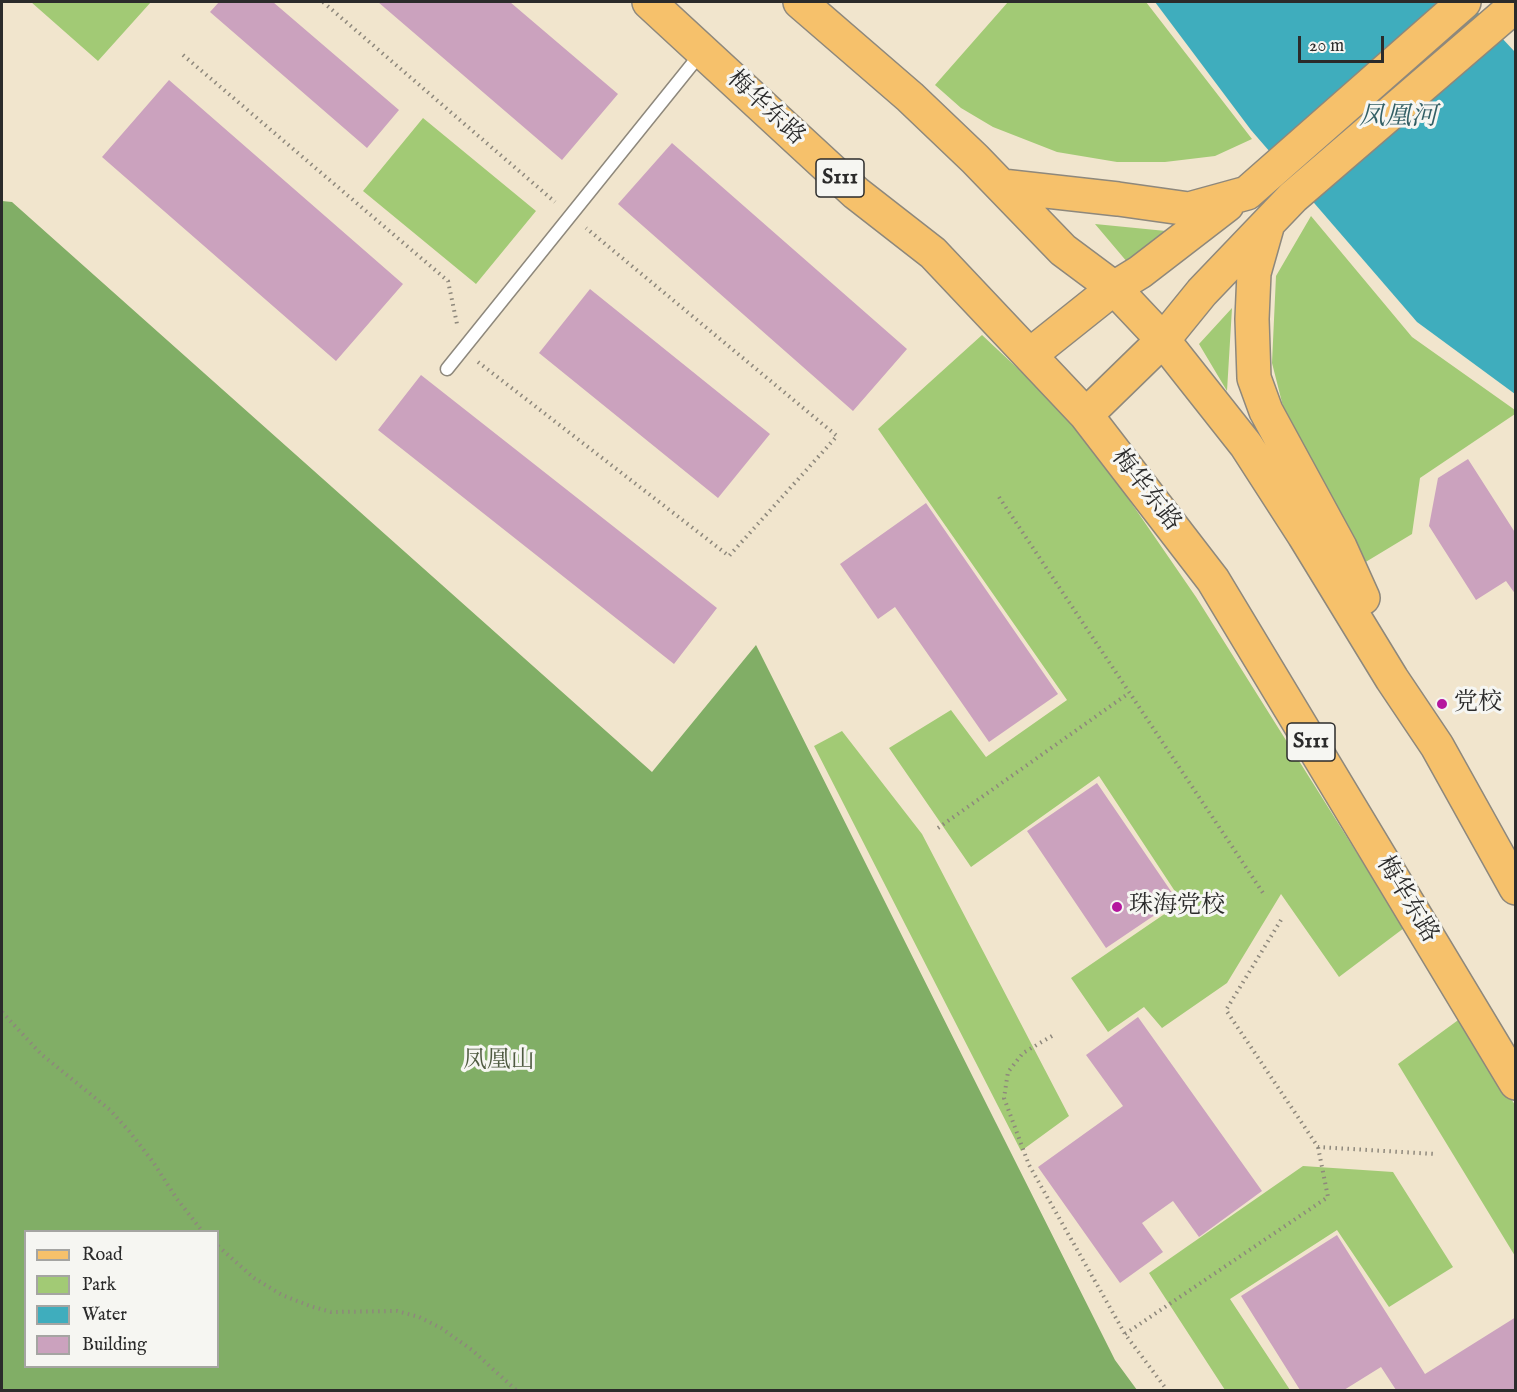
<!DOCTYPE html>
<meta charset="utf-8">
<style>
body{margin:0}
#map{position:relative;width:1517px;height:1392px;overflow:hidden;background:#f1e5cd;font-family:"IM FELL English",serif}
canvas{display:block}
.frame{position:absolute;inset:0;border:3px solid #2b2b2b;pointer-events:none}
.legend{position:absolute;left:24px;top:1230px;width:195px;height:138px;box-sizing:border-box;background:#f6f6f2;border:2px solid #a5a5a2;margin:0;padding:8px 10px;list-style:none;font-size:18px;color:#2b2b2b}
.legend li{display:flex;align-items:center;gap:12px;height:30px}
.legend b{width:30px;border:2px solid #a5a5a2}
.scale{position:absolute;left:1298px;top:36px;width:86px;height:27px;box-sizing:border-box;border:3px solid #2b2b2b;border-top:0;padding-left:8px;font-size:18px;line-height:21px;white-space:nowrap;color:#2b2b2b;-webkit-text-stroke:4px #f6f6f2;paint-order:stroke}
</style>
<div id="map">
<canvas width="1517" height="1392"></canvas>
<div class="frame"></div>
<ul class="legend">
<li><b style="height:8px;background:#f6c16b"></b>Road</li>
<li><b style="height:16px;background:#a2ca75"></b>Park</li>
<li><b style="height:16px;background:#3fadbd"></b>Water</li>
<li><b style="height:16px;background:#cba2be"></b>Building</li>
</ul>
<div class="scale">20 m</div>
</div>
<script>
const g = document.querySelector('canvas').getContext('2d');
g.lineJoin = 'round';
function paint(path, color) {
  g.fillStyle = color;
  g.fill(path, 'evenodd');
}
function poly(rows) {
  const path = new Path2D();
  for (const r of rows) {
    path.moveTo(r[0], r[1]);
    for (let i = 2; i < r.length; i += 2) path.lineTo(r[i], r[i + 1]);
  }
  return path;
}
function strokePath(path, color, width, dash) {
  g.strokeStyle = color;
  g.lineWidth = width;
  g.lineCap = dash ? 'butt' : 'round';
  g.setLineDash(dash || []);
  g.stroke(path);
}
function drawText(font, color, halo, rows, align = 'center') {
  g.font = font + ' "IM FELL English","Noto Serif SC",serif';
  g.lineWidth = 6;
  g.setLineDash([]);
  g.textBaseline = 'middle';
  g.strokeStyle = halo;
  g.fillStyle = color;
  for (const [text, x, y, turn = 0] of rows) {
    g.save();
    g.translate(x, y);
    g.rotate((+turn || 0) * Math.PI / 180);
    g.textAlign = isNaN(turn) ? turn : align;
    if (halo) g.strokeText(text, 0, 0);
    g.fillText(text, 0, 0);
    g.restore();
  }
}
paint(poly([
 [31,2,151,2,98,61],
 [1008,2,1146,2,1252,139,1215,156,1165,162,1117,162,1057,152,993,127,961,108,935,85],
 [423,118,536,211,476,284,363,191],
 [1311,216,1412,337,1515,410,1515,414,1420,478,1412,534,1364,563,1288,426,1272,363,1276,276],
 [1095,224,1176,232,1128,263],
 [1232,308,1227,391,1199,344],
 [982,335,1077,424,1196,597,1404,928,1339,977,1281,894,1227,983,1162,1028,1144,1007,1108,1032,1071,978,1182,902,1099,776,971,867,889,748,951,710,986,757,1067,700,878,429],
 [842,731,922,834,1069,1116,1021,1151,814,746],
 [1461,1018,1515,1105,1515,1256,1398,1064],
 [1303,1166,1393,1172,1453,1267,1389,1307,1337,1230,1230,1299,1290,1390,1225,1390,1149,1273]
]), '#a2ca75');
paint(poly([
 [2,201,12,202,652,772,756,645,1115,1360,1137,1390,2,1390],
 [26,1232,218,1232,218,1366,26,1366]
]), '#81ae66');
paint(poly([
 [1155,2,1468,2,1515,52,1515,394,1417,322,1251,130]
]), '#3fadbd');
paint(poly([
 [219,2,273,2,399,110,367,148,210,12],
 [378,2,510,2,618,94,562,160],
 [169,80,403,284,336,361,102,157],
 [672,143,907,349,853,411,618,204],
 [590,289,770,434,718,498,539,353],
 [421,375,717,608,674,664,378,430],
 [1468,459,1516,534,1516,595,1506,581,1476,600,1429,526,1438,478],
 [926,503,1058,694,989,742,895,607,878,619,840,564],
 [1097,783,1177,900,1106,948,1027,831],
 [1138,1017,1262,1191,1199,1237,1173,1201,1142,1223,1163,1252,1120,1283,1038,1167,1123,1106,1086,1055],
 [1337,1235,1425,1374,1516,1317,1516,1390,1396,1390,1381,1367,1344,1390,1300,1390,1241,1296]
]), '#cba2be');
const lane = poly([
 [447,369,702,52]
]);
const primary = poly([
 [649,2,856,193,933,253,1086,415,1213,580,1516,1083],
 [800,2,910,97,975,159,1063,250,1114,288,1163,340,1246,445,1304,535,1392,679,1437,746,1516,888],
 [1002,186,1118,199,1189,209,1247,193,1464,2],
 [1267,227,1254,273,1252,319,1254,378,1266,411,1340,547,1363,598],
 [1030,355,1114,288,1140,272,1227,205],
 [1086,415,1163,340,1202,292,1293,197,1516,5]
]);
strokePath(lane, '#8e887c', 15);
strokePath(primary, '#8e887c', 36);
strokePath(poly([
 [323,2,555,202],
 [183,55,448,281,457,324],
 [478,362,729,556,837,436,586,228],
 [999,497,1263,893],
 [938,828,1129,693],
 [1281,920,1226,1010,1318,1147,1435,1154],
 [2,1012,41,1054,110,1110,129,1131,153,1162,177,1199,203,1232],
 [1052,1036,1023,1053,1008,1072,1004,1098,1029,1165,1125,1334,1167,1390],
 [218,1246,254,1278,282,1295,310,1306,331,1312,397,1311,419,1317,441,1328,472,1350,516,1390],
 [1125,1334,1328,1197,1318,1147]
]), '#8e887c', 4, [1.5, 4.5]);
strokePath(lane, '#fff', 12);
strokePath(primary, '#f6c16b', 33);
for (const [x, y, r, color] of [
 [1442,704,6,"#b5179e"],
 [1117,907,6,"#b5179e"]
]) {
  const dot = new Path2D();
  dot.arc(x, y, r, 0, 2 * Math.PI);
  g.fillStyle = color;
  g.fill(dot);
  strokePath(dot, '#f6f6f2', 2);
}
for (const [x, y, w] of [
 [840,178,48],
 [1311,742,48]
]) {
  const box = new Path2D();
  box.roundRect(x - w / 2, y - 19, w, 38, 4.5);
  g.fillStyle = '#f6f6f2';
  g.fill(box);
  strokePath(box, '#2b2b2b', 1.5);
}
drawText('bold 22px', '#2b2b2b', null, [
 ["S111",840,178],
 ["S111",1311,742]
]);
drawText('24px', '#2b2b2b', '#f6f6f2', [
 ["梅华东路",765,109,43],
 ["梅华东路",1145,491,52],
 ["梅华东路",1406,900,59]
]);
drawText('24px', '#2b2b2b', '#f6f6f2', [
 ["党校",1454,704],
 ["珠海党校",1129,907]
], 'left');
drawText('24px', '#4f5b41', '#f6f6f2', [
 ["凤凰山",499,1062]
]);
drawText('italic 26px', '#335f65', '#f6f6f2', [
 ["凤凰河",1398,119]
]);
</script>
